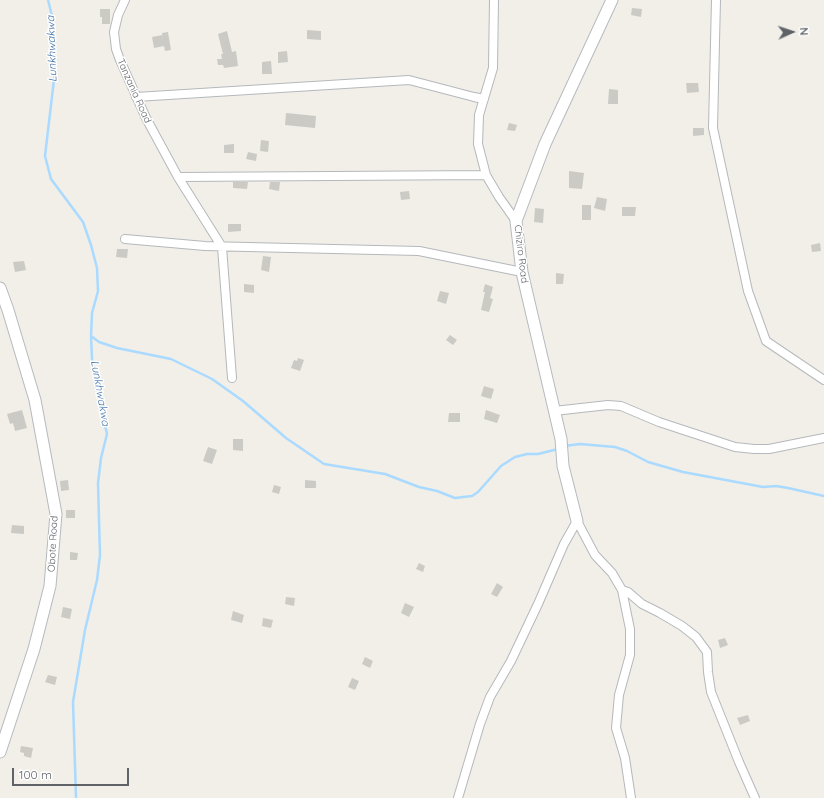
<!DOCTYPE html>
<style>
body{margin:0}
#map{position:relative;width:824px;height:798px;overflow:hidden;background:#f1efe8;font-family:Quicksand,sans-serif}
canvas{display:block}
.north{position:absolute;left:772px;top:12px;width:40px;height:40px;-webkit-text-stroke:3px #fff;paint-order:stroke;rotate:87deg;font-size:11px;font-weight:700;line-height:16px;text-align:center;color:#5f6368}
.north::after{content:'';display:block;margin:auto;width:14px;height:18px;background:#5f6368;clip-path:polygon(50% 0,100% 100%,50% 72%,0 100%)}
.scale{position:absolute;left:12px;top:768px;width:117px;height:18px;box-sizing:border-box;border:2px solid #5f6368;border-top:0;padding-left:5px;font-size:12px;line-height:14px;white-space:nowrap;color:#5f6368;-webkit-text-stroke:3px #fff;paint-order:stroke}
</style>
<div id="map">
<canvas width="824" height="798"></canvas>
<div class="north">N</div>
<div class="scale">100 m</div>
</div>
<script>
const g = document.querySelector('canvas').getContext('2d');
g.lineJoin = 'round';
function poly(rows) {
  const path = new Path2D();
  for (const r of rows) {
    path.moveTo(r[0], r[1]);
    for (let i = 2; i < r.length; i += 2) path.lineTo(r[i], r[i + 1]);
  }
  return path;
}
function strokePath(path, color, width, dash) {
  g.strokeStyle = color;
  g.lineWidth = width;
  g.lineCap = dash ? 'butt' : 'round';
  g.setLineDash(dash || []);
  g.stroke(path);
}
function paint(path, color) {
  g.fillStyle = color;
  g.fill(path, 'evenodd');
}
function drawText(font, color, halo, rows, align = 'center') {
  g.font = font + ' Quicksand,sans-serif';
  g.lineWidth = 3;
  g.setLineDash([]);
  g.textBaseline = 'middle';
  g.strokeStyle = halo;
  g.fillStyle = color;
  for (const [text, x, y, turn = 0] of rows) {
    g.save();
    g.translate(x, y);
    g.rotate((+turn || 0) * Math.PI / 180);
    g.textAlign = isNaN(turn) ? turn : align;
    if (halo) g.strokeText(text, 0, 0);
    g.fillText(text, 0, 0);
    g.restore();
  }
}
strokePath(poly([
 [48,0,52,16,55,71,45,156,51,179,83,222,91,245,97,268,98,291,92,313,91,336,92,359,96,387,107,434,101,458,98,483,100,555,97,580,85,630,73,702,76,798],
 [91,336,99,342,117,348,171,359,212,379,243,401,286,438,324,464,385,474,419,487,437,491,455,498,472,496,478,492,501,466,515,457,527,454,538,454,558,449],
 [564,446,580,444,615,447,627,451,648,462,683,472,763,487,776,486,788,488,824,496]
]), '#aadaff', 2.5);
paint(poly([
 [632,8,642,9,641,17,631,15],
 [100,9,110,9,110,24,102,24,102,17,100,17],
 [307,30,321,31,321,40,307,39],
 [227,31,232,52,236,51,238,66,224,68,223,65,218,65,217,59,222,59,221,54,223,54,218,34],
 [168,32,171,50,165,51,164,46,154,48,152,37,162,35,163,40,162,33],
 [287,51,288,62,278,63,278,52],
 [271,61,272,74,262,74,262,62],
 [686,83,698,83,699,92,687,93],
 [609,89,618,90,618,104,608,104],
 [286,113,316,116,315,128,285,125],
 [509,123,517,125,515,131,507,130],
 [693,128,704,128,704,135,693,136],
 [261,140,269,141,268,152,260,151],
 [234,144,234,153,224,153,224,145],
 [248,152,257,154,256,161,246,159],
 [569,171,584,173,582,189,569,188],
 [233,182,248,182,247,189,233,188],
 [270,182,280,182,279,191,269,189],
 [409,191,410,199,401,200,400,192],
 [597,197,607,199,605,211,594,208],
 [582,205,591,205,591,220,582,220],
 [622,207,636,207,635,216,622,216],
 [535,208,544,209,543,223,534,222],
 [228,224,241,224,241,231,228,232],
 [820,243,821,251,812,252,811,245],
 [117,249,128,249,127,258,116,257],
 [263,256,271,257,269,272,261,270],
 [24,261,26,270,15,272,13,262],
 [556,273,564,274,563,284,556,284],
 [244,284,254,285,254,293,244,292],
 [485,284,493,287,490,298,493,299,489,312,481,310,485,292,483,292],
 [440,291,449,293,446,304,437,301],
 [450,335,457,340,453,345,446,340],
 [298,358,304,360,300,371,291,368,294,360,297,361],
 [484,386,494,389,491,399,481,396],
 [22,410,27,428,15,431,13,423,10,424,7,414],
 [486,410,500,415,497,423,484,419],
 [449,413,460,413,460,422,448,422],
 [233,439,243,439,243,451,233,450],
 [208,447,217,450,212,464,203,461],
 [68,480,69,490,61,491,60,481],
 [305,480,316,481,316,488,305,488],
 [274,485,281,487,279,494,272,492],
 [66,510,75,510,75,518,66,518],
 [12,525,24,526,24,534,11,533],
 [70,552,78,553,77,560,70,560],
 [419,563,425,566,423,572,416,569],
 [497,583,503,587,497,597,491,594],
 [286,597,295,598,294,606,285,604],
 [405,603,414,607,409,617,401,613],
 [63,607,72,609,70,619,61,617],
 [233,611,244,615,242,623,231,620],
 [263,618,273,620,271,628,262,626],
 [725,638,728,645,720,648,718,640],
 [365,657,373,661,370,668,362,664],
 [48,675,57,677,55,685,45,682],
 [352,678,359,681,355,690,348,687],
 [748,715,750,721,740,725,737,718],
 [21,746,33,748,31,758,24,756,24,753,20,752]
]), '#cccac5');
const street = poly([
 [125,0,118,15,114,32,116,49,120,60,146,118,178,177,222,247,232,378],
 [494,0,493,68,479,115,478,144,486,175,499,197,516,221],
 [716,0,713,128,748,291,766,341,824,380],
 [136,97,409,80,474,97,484,99],
 [178,177,486,175],
 [125,239,205,246,419,251,522,272],
 [554,411,608,405,621,406,659,422,735,447,754,449,769,449,824,438],
 [622,590,628,592,642,604,660,613,682,626,696,637,707,652,708,672,711,692,739,762,755,798],
 [458,798,480,724,490,697,511,661,538,604,564,544,577,521,595,555,612,573,622,590,630,629,630,655,619,695,616,728,625,758,631,798]
]);
const secondary = poly([
 [0,288,8,310,35,400,56,514,50,586,34,649,0,752],
 [577,521,563,466,561,439,522,272,516,221,545,144,612,0]
]);
strokePath(street, '#b5b8bc', 10);
strokePath(secondary, '#b6babf', 13);
strokePath(street, '#fff', 8);
strokePath(secondary, '#fff', 11);
drawText('10px', '#5f6368', '#fff', [
 ["Tanzania Road",134,91,66],
 ["Chiziro Road",521,254,83],
 ["Obote Road",53,544,-87]
]);
drawText('italic 11px', '#4174aa', '#fff', [
 ["Lunkhwakwa",52,49,-92],
 ["Lunkhwakwa",100,393,80]
]);
</script>
